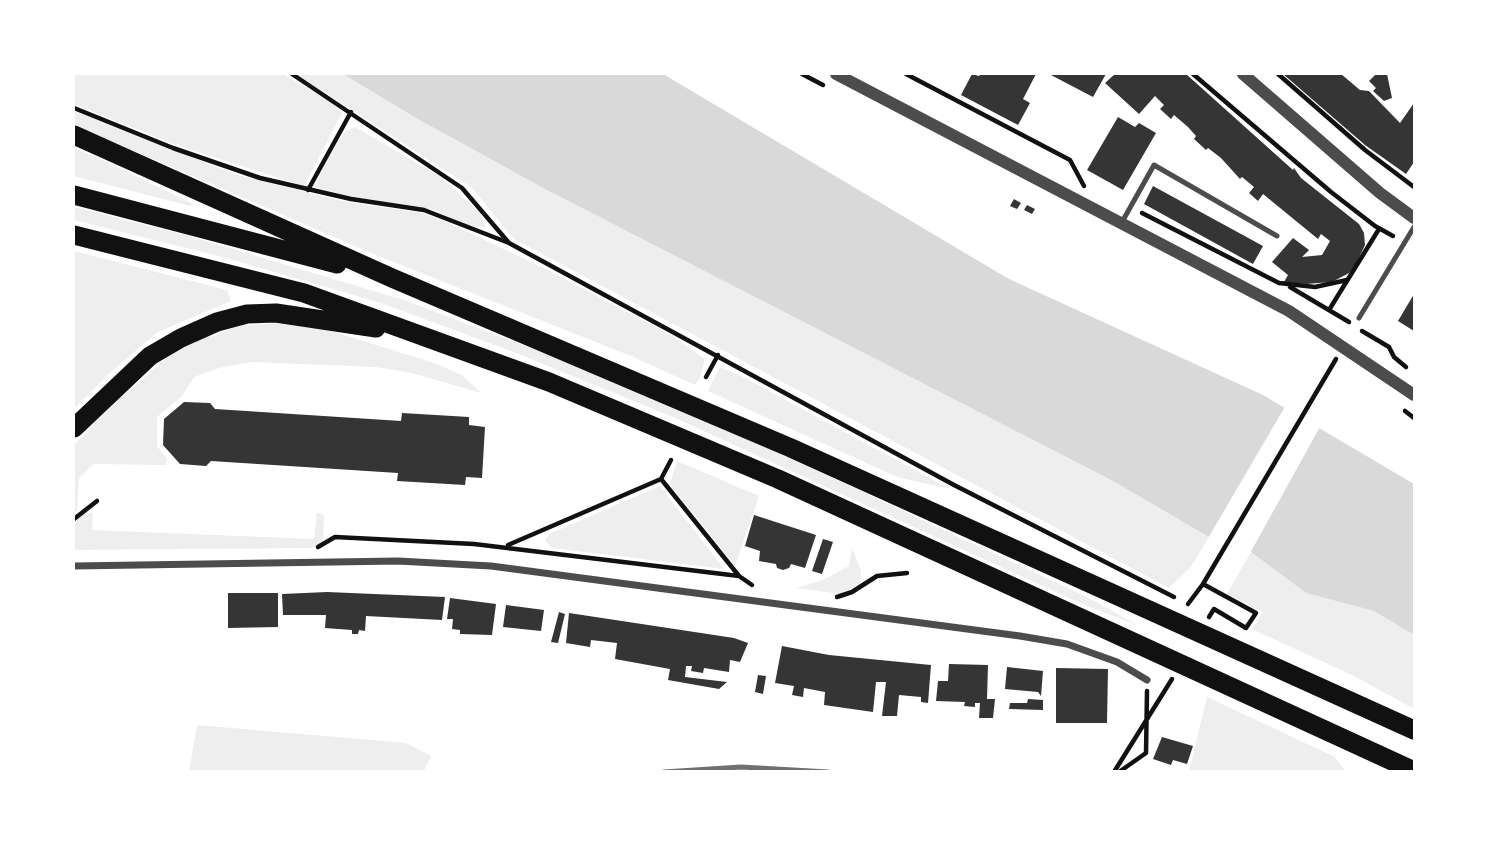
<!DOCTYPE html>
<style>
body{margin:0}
#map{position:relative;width:1488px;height:845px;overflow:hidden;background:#fff;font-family:"Public Sans",sans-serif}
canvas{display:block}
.frame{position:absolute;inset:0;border:75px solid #fff;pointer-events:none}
</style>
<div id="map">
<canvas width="1488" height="845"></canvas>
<div class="frame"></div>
</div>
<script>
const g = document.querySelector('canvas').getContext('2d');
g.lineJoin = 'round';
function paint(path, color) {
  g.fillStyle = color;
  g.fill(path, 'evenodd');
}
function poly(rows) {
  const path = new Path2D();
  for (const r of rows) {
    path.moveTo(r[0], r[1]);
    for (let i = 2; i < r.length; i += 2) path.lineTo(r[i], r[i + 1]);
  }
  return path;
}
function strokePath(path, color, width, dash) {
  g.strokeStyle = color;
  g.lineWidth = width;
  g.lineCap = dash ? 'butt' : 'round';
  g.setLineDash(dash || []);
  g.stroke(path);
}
paint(poly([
 [74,74,283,74,332,103,342,113,304,186,176,145,74,104],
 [296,74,343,74,416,118,545,189,1113,481,1209,537,1190,568,1169,588,514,239,471,187],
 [74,111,238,175,346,202,423,213,442,220,542,267,671,335,705,359,700,378,695,385,631,356,376,255,74,125],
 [355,127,441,177,480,213,486,228,468,225,430,209,360,199,314,187,338,141,346,131],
 [74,148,107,162,193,204,190,206,74,176],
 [74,207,193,237,404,300,599,374,807,466,1087,597,1139,626,1082,604,673,417,511,351,381,303,226,258,74,220],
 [74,251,227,290,231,301,158,332,114,369,74,409],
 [287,322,334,332,434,363,462,375,481,393,412,373,376,367,251,362,219,368,194,377,182,396,157,417,157,446,167,459,166,465,93,464,79,478,77,511,74,514,74,445,120,398,168,357,197,341,240,326],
 [720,367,741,376,950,489,897,477,708,391],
 [677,461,759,496,735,566,670,484],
 [660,486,724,569,552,548,545,540,549,534],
 [83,513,93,513,92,530,314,539,317,513,321,513,324,517,323,542,311,548,74,550,74,523],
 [852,548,861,571,860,584,840,594,796,588,823,580,849,566],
 [1251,552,1306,593,1374,611,1414,635,1414,709,1354,676,1252,629,1263,612,1227,594],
 [1207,697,1335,757,1345,771,1189,771],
 [197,725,406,743,431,756,424,771,189,771]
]), '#eee');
paint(poly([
 [343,74,663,74,1009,279,1263,395,1414,484,1414,635,1374,611,1306,593,1251,552,1209,537,1113,481,545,189,416,118]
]), '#d9d9d9');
paint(poly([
 [1286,405,1321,425,1249,555,1207,540]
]), '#fff');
paint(poly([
 [972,74,979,76,981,74,1036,74,1023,99,1030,103,1018,125,961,95],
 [1049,74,1106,74,1093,97],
 [1115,74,1186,74,1293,170,1294,168,1301,178,1359,224,1364,233,1365,245,1355,266,1349,273,1332,282,1306,284,1284,282,1288,275,1272,262,1293,238,1309,250,1302,257,1322,255,1330,241,1321,234,1318,239,1263,194,1258,201,1249,193,1254,187,1242,177,1240,179,1221,158,1208,148,1206,150,1194,139,1196,136,1188,127,1174,115,1171,119,1160,109,1164,105,1155,96,1139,114,1105,83],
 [1283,74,1341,74,1360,90,1369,91,1400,123,1414,103,1414,162,1406,174,1365,145],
 [1376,74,1387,74,1392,98,1384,101,1373,91,1376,88,1369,81],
 [1118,117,1135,127,1139,123,1156,133,1123,190,1087,170],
 [1153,186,1263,246,1253,264,1144,204],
 [1014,199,1021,203,1017,209,1010,206],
 [1027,205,1035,209,1032,214,1024,210],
 [1414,294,1414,331,1398,321],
 [184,402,210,403,215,409,401,421,402,413,469,417,469,425,485,427,482,478,466,477,465,485,397,481,398,473,211,461,206,466,180,464,163,445,164,419],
 [754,515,816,535,805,568,791,564,789,568,783,570,777,568,776,564,759,561,760,551,745,546],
 [823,539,833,542,822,574,812,571],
 [327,592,445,597,442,620,366,616,365,631,359,630,358,634,352,634,352,630,325,628,326,615,283,615,282,594],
 [228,593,278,593,278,627,228,628],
 [450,598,496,604,492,635,460,634,460,630,452,629,453,619,447,619],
 [506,605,544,610,541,631,503,627],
 [559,612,565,614,558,643,551,642],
 [569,613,734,638,748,643,740,662,730,660,729,672,704,668,703,673,691,671,692,666,686,666,685,677,727,682,719,689,668,680,670,669,615,659,617,643,591,640,590,647,566,643],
 [782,646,829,655,931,665,928,703,921,702,921,697,899,695,897,716,882,716,886,682,876,682,873,712,824,705,825,692,804,688,803,697,792,695,794,686,775,683],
 [949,664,988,665,987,699,995,699,993,718,979,718,980,703,975,703,975,707,964,706,965,702,936,701,938,681,948,681],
 [1007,667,1043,671,1041,696,1038,692,1005,689],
 [1056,668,1108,669,1107,723,1056,723],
 [758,675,766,676,763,694,755,692],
 [1028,699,1043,700,1043,710,1009,709,1010,703,1027,703],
 [1162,737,1193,746,1187,764,1173,760,1171,765,1153,759]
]), '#353535');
strokePath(poly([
 [292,74,462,188,509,243,954,485,1174,597],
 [802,74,823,85],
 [906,74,1070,160,1084,186],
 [1193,74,1331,192,1375,226,1393,236],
 [1278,74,1365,150,1414,187],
 [74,108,173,148,260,178,351,199,424,210,509,243],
 [308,190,351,112],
 [1142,213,1279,283,1315,287,1347,280],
 [1290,287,1349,322],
 [1329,310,1379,229],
 [1362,331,1389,347,1394,357,1406,367],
 [706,377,718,355],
 [1405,411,1414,418],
 [661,479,739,576,752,585],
 [74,519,97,501],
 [508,545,661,479,671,460],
 [318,547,335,537,474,544,739,576],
 [1203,584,1256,613,1246,628,1214,609,1209,617],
 [837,597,852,592,877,576,907,573],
 [1188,604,1203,584,1336,359],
 [1114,772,1172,679],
 [1119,772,1146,753,1147,691]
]), '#111', 4.5);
strokePath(poly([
 [1122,222,1154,165,1277,236],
 [1359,318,1414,227]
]), '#4c4c4c', 5);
strokePath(poly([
 [74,566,398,561,491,566,1020,636,1067,644,1117,662,1147,680]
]), '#4c4c4c', 7);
strokePath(poly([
 [836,74,1289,311,1414,395],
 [1243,74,1380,193,1414,218]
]), '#4c4c4c', 12);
strokePath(poly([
 [74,135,392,278,791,448,1414,730],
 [74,195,337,264],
 [74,235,304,293,549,382,778,479,1414,771],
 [74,428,150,356,181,338,217,322,247,314,276,313,376,328]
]), '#111', 19);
strokePath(poly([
 [664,772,741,767,828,772]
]), '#707070', 5);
</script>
